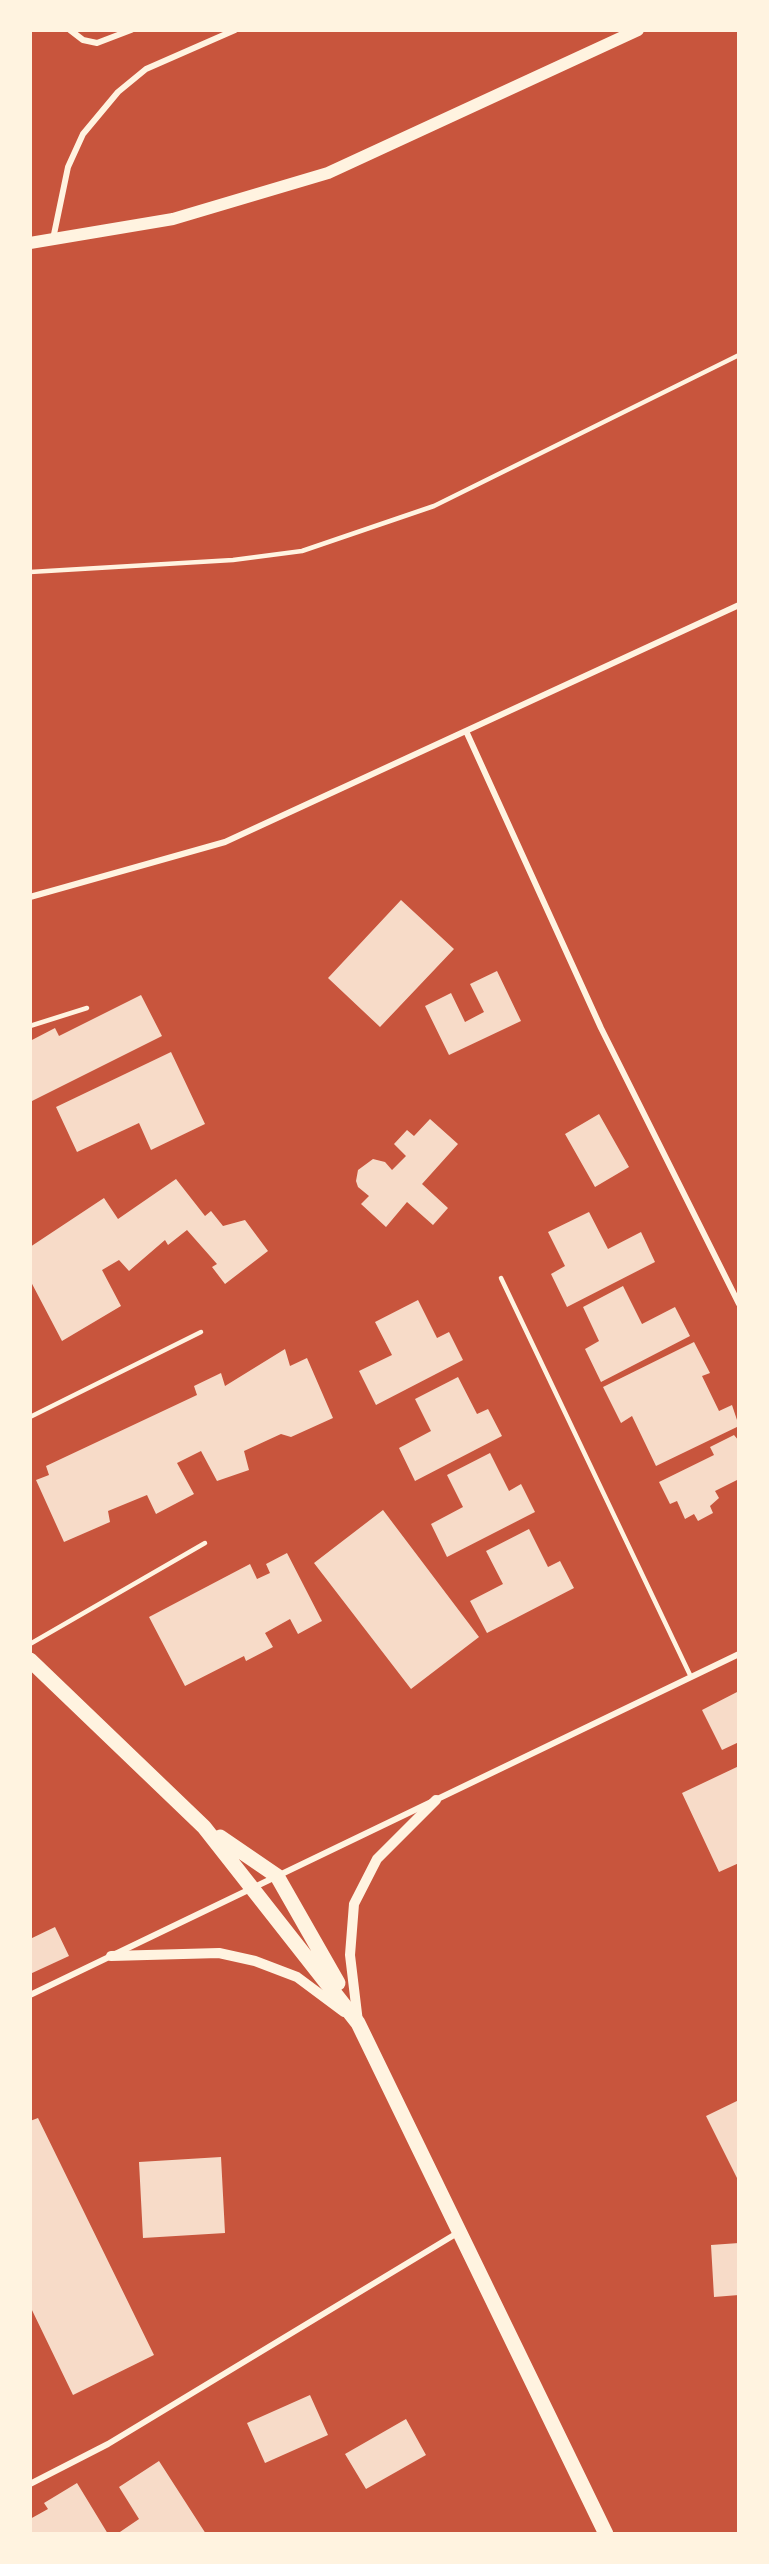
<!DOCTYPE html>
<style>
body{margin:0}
#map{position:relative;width:769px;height:2564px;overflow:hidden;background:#c8553d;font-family:"Alegreya Sans",sans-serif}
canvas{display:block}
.frame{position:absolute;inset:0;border:32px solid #fff3e0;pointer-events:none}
</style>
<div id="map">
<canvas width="769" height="2564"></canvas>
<div class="frame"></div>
</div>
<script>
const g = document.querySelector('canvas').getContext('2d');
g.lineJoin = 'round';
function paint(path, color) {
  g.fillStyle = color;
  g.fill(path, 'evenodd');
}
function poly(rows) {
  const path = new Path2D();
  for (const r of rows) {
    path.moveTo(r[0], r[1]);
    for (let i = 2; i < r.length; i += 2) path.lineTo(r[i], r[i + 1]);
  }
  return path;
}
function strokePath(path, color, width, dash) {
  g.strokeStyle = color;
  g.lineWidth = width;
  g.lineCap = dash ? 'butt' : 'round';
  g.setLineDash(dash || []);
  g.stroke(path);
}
paint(poly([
 [401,900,454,949,380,1027,328,978],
 [497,971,521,1021,449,1055,425,1006,451,993,465,1022,484,1012,470,984],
 [141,995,162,1036,30,1102,30,1041,55,1028,59,1036],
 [171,1052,205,1124,151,1150,139,1123,77,1152,56,1107],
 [599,1114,629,1167,595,1187,565,1134],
 [430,1119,458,1144,422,1184,448,1208,433,1225,407,1202,386,1227,361,1204,369,1196,358,1187,356,1181,358,1170,373,1159,385,1162,392,1170,406,1156,394,1144,407,1130,414,1136],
 [176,1179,205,1216,211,1211,223,1226,245,1220,268,1251,225,1284,212,1267,217,1264,187,1230,168,1245,165,1240,129,1271,119,1260,102,1270,121,1306,62,1341,30,1280,30,1247,104,1198,118,1219],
 [589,1212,608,1249,641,1232,655,1262,567,1307,551,1274,565,1266,548,1232],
 [623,1286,642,1324,675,1307,690,1336,601,1382,585,1349,599,1341,583,1307],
 [418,1300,437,1338,449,1332,463,1360,376,1405,359,1371,392,1355,375,1322],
 [694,1342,710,1373,702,1376,719,1411,732,1405,739,1426,656,1466,632,1416,621,1423,603,1387],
 [285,1349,290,1366,307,1358,333,1418,291,1437,281,1434,244,1451,249,1470,217,1481,201,1451,177,1463,194,1494,156,1514,147,1495,108,1511,110,1522,64,1542,36,1480,49,1475,46,1466,197,1395,194,1386,221,1373,225,1386],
 [458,1377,477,1414,488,1409,502,1436,415,1481,399,1448,431,1431,415,1399],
 [734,1435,739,1441,739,1479,715,1491,719,1498,710,1506,713,1513,698,1521,694,1514,685,1519,677,1501,670,1504,659,1482,714,1455,710,1447],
 [490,1453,509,1491,521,1484,535,1512,447,1557,431,1524,463,1507,447,1475],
 [383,1510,479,1637,411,1689,314,1563],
 [529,1529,548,1567,560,1561,574,1588,487,1633,470,1601,503,1584,486,1551],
 [287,1553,322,1621,298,1634,290,1619,265,1633,273,1647,246,1661,244,1656,185,1686,149,1617,250,1564,257,1579,270,1573,266,1564],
 [739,1691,739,1742,722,1750,702,1710],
 [739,1766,739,1863,719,1872,682,1793],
 [55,1927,69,1956,30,1974,30,1939],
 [739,2100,739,2182,706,2116],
 [38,2118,154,2355,73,2395,30,2306,30,2121],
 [221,2157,225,2233,143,2238,139,2162],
 [739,2243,739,2295,714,2297,711,2245],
 [310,2395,328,2435,265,2463,247,2423],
 [406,2419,426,2455,366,2489,345,2454],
 [159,2461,206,2534,117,2534,139,2519,119,2487],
 [77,2483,108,2534,30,2534,30,2519,48,2509,44,2503]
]), '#f7dbc8');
strokePath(poly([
 [30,572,233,560,302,551,434,506,739,355],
 [30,1026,87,1008],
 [501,1278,691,1677],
 [30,1417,201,1332],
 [30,1644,205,1543]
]), '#fff3e0', 4.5);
strokePath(poly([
 [70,30,83,40,97,43,131,30],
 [53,239,68,167,83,134,118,92,146,69,235,30],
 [466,731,601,1028,739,1304],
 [30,897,225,842,739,605],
 [30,1995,739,1654],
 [30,2484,108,2444,459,2232]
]), '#fff3e0', 6);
strokePath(poly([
 [111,1956,219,1953,255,1961,297,1977,344,2012],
 [358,2022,350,1955,354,1904,377,1859,436,1800]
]), '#fff3e0', 10);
strokePath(poly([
 [30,243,173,219,328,173,638,30]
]), '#fff3e0', 12);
strokePath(poly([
 [30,1660,204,1827,358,2023,606,2534],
 [220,1837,277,1876,338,1983]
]), '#fff3e0', 15);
</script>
